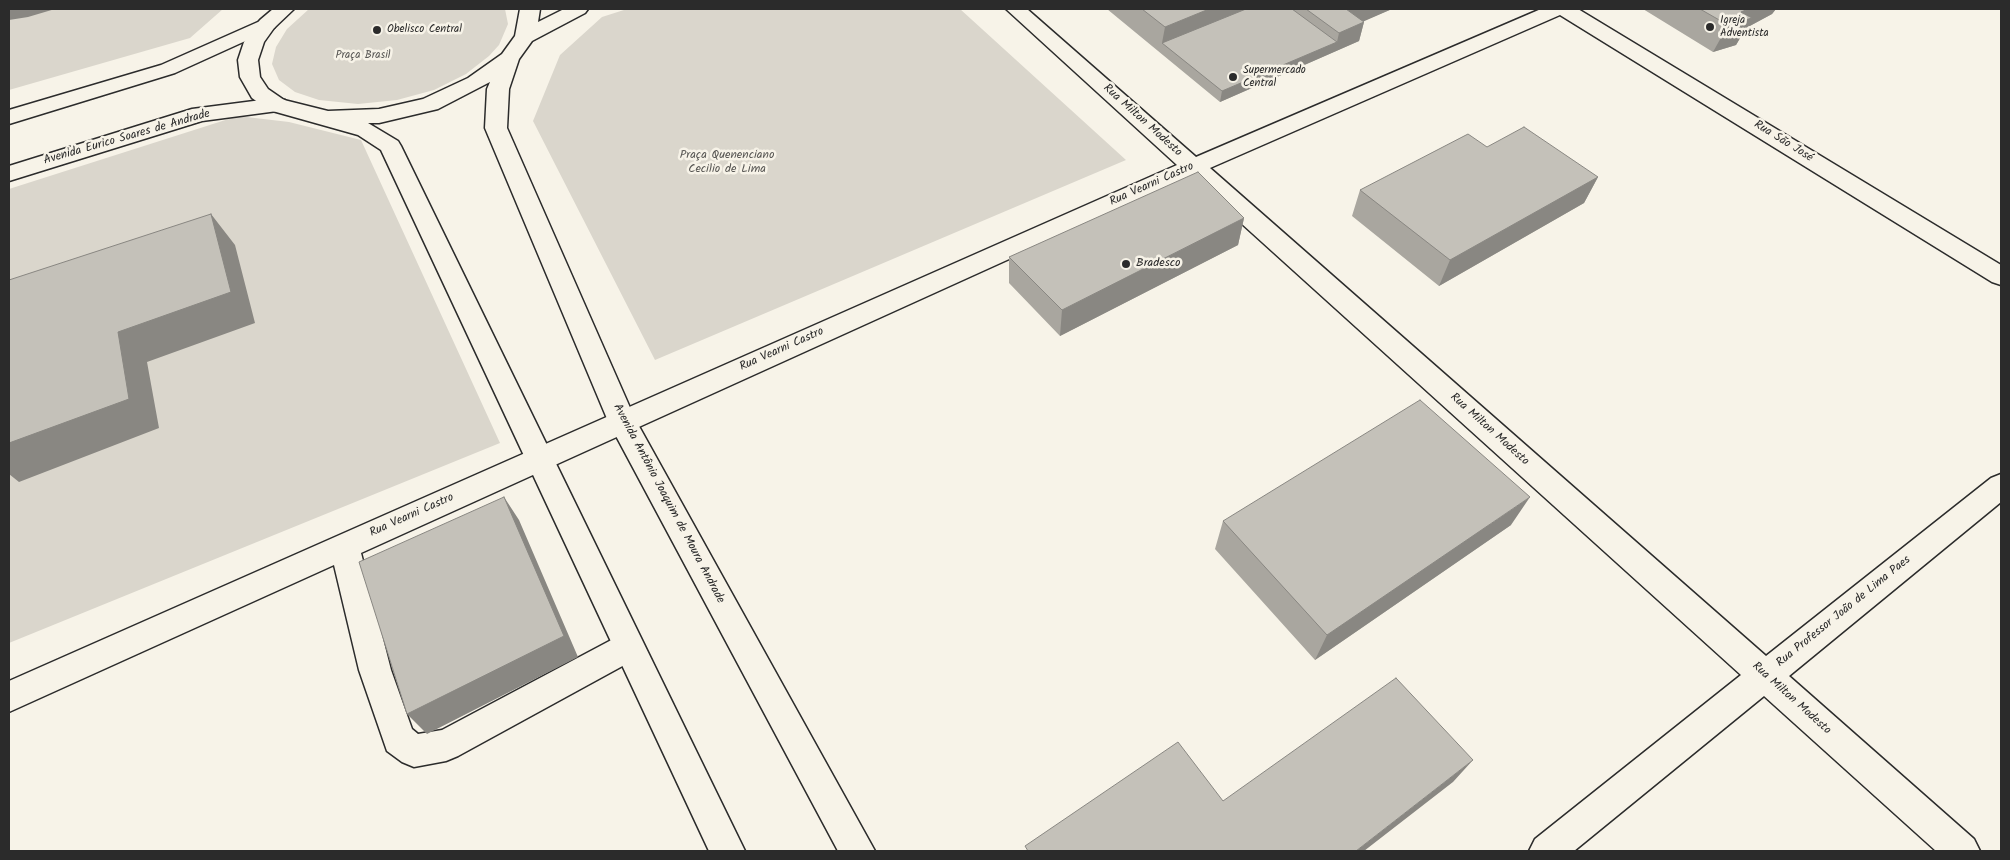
<!DOCTYPE html>
<meta charset="utf-8">
<style>
body{margin:0}
#map{position:relative;width:2010px;height:860px;overflow:hidden;background:#f7f3e8;font-family:Kalam,sans-serif}
canvas{display:block}
.frame{position:absolute;inset:0;border:10px solid #2b2b2b;pointer-events:none}
</style>
<div id="map">
<canvas width="2010" height="860"></canvas>
<div class="frame"></div>
</div>
<script>
const g = document.querySelector('canvas').getContext('2d');
g.lineJoin = 'round';
function paint(path, color) {
  g.fillStyle = color;
  g.fill(path, 'evenodd');
}
function poly(rows) {
  const path = new Path2D();
  for (const r of rows) {
    path.moveTo(r[0], r[1]);
    for (let i = 2; i < r.length; i += 2) path.lineTo(r[i], r[i + 1]);
  }
  return path;
}
function strokePath(path, color, width, dash) {
  g.strokeStyle = color;
  g.lineWidth = width;
  g.lineCap = dash ? 'butt' : 'round';
  g.setLineDash(dash || []);
  g.stroke(path);
}
function drawText(font, color, halo, rows, align = 'center') {
  g.font = font + ' Kalam,sans-serif';
  g.lineWidth = 5;
  g.setLineDash([]);
  g.textBaseline = 'middle';
  g.strokeStyle = halo;
  g.fillStyle = color;
  for (const [text, x, y, turn = 0] of rows) {
    g.save();
    g.translate(x, y);
    g.rotate((+turn || 0) * Math.PI / 180);
    g.textAlign = isNaN(turn) ? turn : align;
    if (halo) g.strokeText(text, 0, 0);
    g.fillText(text, 0, 0);
    g.restore();
  }
}
paint(poly([
 [9,9,223,9,190,38,9,90],
 [309,9,505,9,508,24,499,45,489,56,466,74,434,90,397,100,358,104,319,100,295,92,279,80,272,64,276,47,287,29],
 [627,9,960,9,1126,160,655,360,533,121,560,55,602,17],
 [238,116,289,122,361,140,500,443,9,643,9,189]
]), '#dad6cc');
const minor = poly([
 [1006,9,1027,9,1196,157,1541,9,1578,9,2001,265,2001,285,1992,282,1560,15,1210,168,1766,656,1991,478,2001,474,2001,502,1789,676,1974,839,1980,851,1936,851,1764,696,1574,851,1529,851,1535,839,1741,675,1190,177,361,553,391,670,412,729,418,734,442,730,617,637,628,633,639,637,644,647,639,657,458,756,446,761,414,767,402,762,387,751,359,670,334,565,9,712,9,681,1177,165,1006,9],
 [267,18,274,20,277,24,274,28,175,73,9,124,9,110,161,65,267,18],
 [277,98,285,100,288,105,285,110,202,121,9,181,9,166,192,109,277,98]
]);
const highway = poly([
 [273,9,294,9,274,28,264,42,258,60,260,77,268,89,284,100,328,111,379,109,423,99,468,78,502,54,515,36,520,9,540,9,538,22,564,9,588,9,585,13,532,41,519,59,509,89,507,128,635,419,875,851,838,851,608,421,485,128,487,89,490,82,438,109,379,123,368,123,398,141,401,146,745,851,709,851,381,150,358,135,269,110,252,98,240,77,238,60,244,42,260,20,273,9]
]);
strokePath(minor, '#2b2b2b', 3);
strokePath(highway, '#2b2b2b', 3);
paint(minor, '#f7f3e8');
paint(highway, '#f7f3e8');
paint(poly([
 [1107,9,1392,9,1363,21,1364,22,1359,41,1220,102],
 [1643,9,1776,9,1772,14,1746,28,1736,45,1713,52],
 [1487,147,1598,177,1584,203,1439,286,1352,216,1360,190],
 [1244,218,1238,245,1060,336,1009,283,1009,257],
 [1223,521,1511,525,1315,660,1215,549]
]), '#a9a69f');
paint(poly([
 [9,9,55,9,28,17,9,20],
 [1209,9,1269,9,1162,43,1165,27],
 [1349,9,1392,9,1344,30],
 [1748,9,1776,9,1772,14,1746,28,1736,45,1713,52,1728,25,1741,12],
 [1364,22,1359,41,1220,102,1222,91,1337,42,1339,33],
 [1598,177,1584,203,1439,286,1450,260],
 [211,214,235,245,255,323,147,362,159,428,19,482,9,474,9,443,118,332],
 [1244,218,1238,245,1060,336,1062,310],
 [504,497,519,520,578,657,427,734,407,714],
 [1530,497,1511,525,1315,660,1327,635],
 [1473,760,1453,782,1364,851,1356,851]
]), '#898782');
const building = poly([
 [1142,9,1209,9,1165,27,1142,9],
 [1246,9,1292,9,1337,42,1222,91,1162,43,1246,9],
 [1306,9,1346,9,1364,22,1339,33,1306,9],
 [1700,9,1748,9,1741,12,1752,18,1728,25,1700,9],
 [1524,127,1598,177,1450,260,1360,190,1468,134,1487,147,1524,127],
 [1198,172,1244,218,1062,310,1009,257,1198,172],
 [211,214,231,292,118,332,129,399,9,443,9,280,211,214],
 [1420,400,1530,497,1327,635,1223,521,1420,400],
 [504,497,564,636,407,714,359,562,504,497],
 [1396,678,1473,760,1356,851,1028,851,1025,846,1178,742,1223,801,1396,678]
]);
paint(building, '#c4c1b9');
strokePath(building, '#898782', 1);
for (const [x, y, r, color] of [
 [1710,27,5,"#2b2b2b"],
 [377,30,5,"#2b2b2b"],
 [1233,77,5,"#2b2b2b"],
 [1126,264,5,"#2b2b2b"]
]) {
  const dot = new Path2D();
  dot.arc(x, y, r, 0, 2 * Math.PI);
  g.fillStyle = color;
  g.fill(dot);
  strokePath(dot, '#f7f3e8', 2);
}
drawText('11px', '#2b2b2b', '#f7f3e8', [
 ["Igreja",1720,21],
 ["Adventista",1720,34],
 ["Obelisco Central",387,30],
 ["Supermercado",1243,71],
 ["Central",1243,84]
], 'left');
drawText('11px', '#575653', '#f7f3e8', [
 ["Praça Brasil",363,56]
]);
drawText('12px', '#2b2b2b', '#f7f3e8', [
 ["Rua Milton Modesto",1142,121,42],
 ["Avenida Eurico Soares de Andrade",127,138,-16],
 ["Rua São José",1783,142,32],
 ["Rua Vearni Castro",1152,185,-24],
 ["Rua Vearni Castro",782,350,-24],
 ["Rua Milton Modesto",1489,430,42],
 ["Avenida Antônio Joaquim de Moura Andrade",668,504,62],
 ["Rua Vearni Castro",412,516,-24],
 ["Rua Professor João de Lima Paes",1844,612,-39],
 ["Rua Milton Modesto",1791,699,42]
]);
drawText('12px', '#575653', '#f7f3e8', [
 ["Praça Quenenciano",727,156],
 ["Cecilio de Lima",727,170]
]);
drawText('12px', '#2b2b2b', '#f7f3e8', [
 ["Bradesco",1136,264]
], 'left');
</script>
